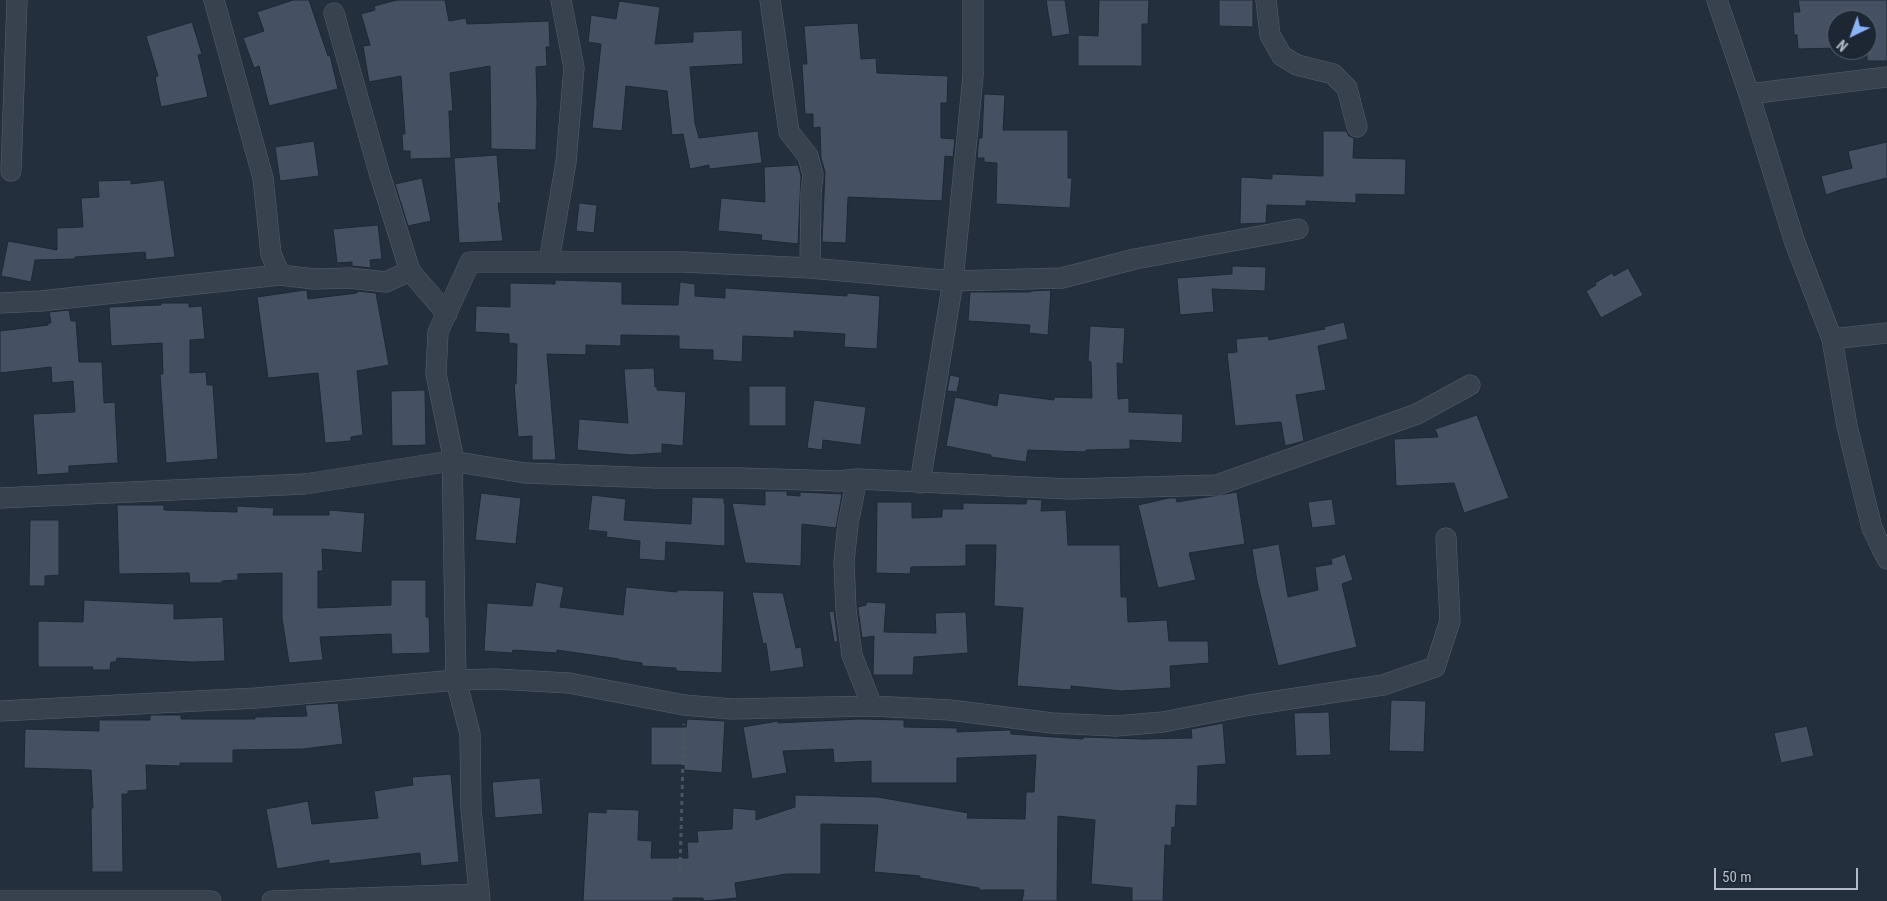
<!DOCTYPE html>
<style>
body{margin:0}
#map{position:relative;width:1887px;height:901px;overflow:hidden;background:#242f3e;font-family:"Roboto Condensed",sans-serif}
canvas{display:block}
.north{position:absolute;left:1827px;top:10px;width:50px;height:50px;box-sizing:border-box;background:#1d2633;border:1px solid #59626f;border-radius:50%;rotate:222deg;font-size:14px;font-weight:700;line-height:20px;text-align:center;color:#b4bcc9}
.north::after{content:'';display:block;margin:auto;width:18px;height:22px;background:#8ab4f8;clip-path:polygon(50% 0,100% 100%,50% 72%,0 100%)}
.scale{position:absolute;left:1714px;top:868px;width:144px;height:22px;box-sizing:border-box;border:2px solid #b4bcc9;border-top:0;padding-left:6px;font-size:15px;line-height:18px;white-space:nowrap;color:#b4bcc9;-webkit-text-stroke:4px #1d2633;paint-order:stroke}
</style>
<div id="map">
<canvas width="1887" height="901"></canvas>
<div class="north">N</div>
<div class="scale">50 m</div>
</div>
<script>
const g = document.querySelector('canvas').getContext('2d');
g.lineJoin = 'round';
function paint(path, color) {
  g.fillStyle = color;
  g.fill(path, 'evenodd');
}
function poly(rows) {
  const path = new Path2D();
  for (const r of rows) {
    path.moveTo(r[0], r[1]);
    for (let i = 2; i < r.length; i += 2) path.lineTo(r[i], r[i + 1]);
  }
  return path;
}
function strokePath(path, color, width, dash) {
  g.strokeStyle = color;
  g.lineWidth = width;
  g.lineCap = dash ? 'butt' : 'round';
  g.setLineDash(dash || []);
  g.stroke(path);
}
const building = poly([
 [293,0,309,0,328,56,330,55,338,89,269,106,259,66,254,68,243,38,264,31,257,12,293,0],
 [397,0,445,0,449,21,466,18,467,24,549,21,550,47,546,47,547,66,536,67,537,103,536,150,491,149,490,66,450,73,453,111,449,111,451,158,410,159,410,151,403,151,402,134,405,134,401,76,369,82,363,46,370,45,361,14,375,10,374,6,397,0],
 [1046,0,1065,0,1070,34,1052,37,1046,0],
 [1099,0,1149,0,1148,24,1142,24,1142,66,1078,66,1078,35,1098,36,1099,0],
 [1219,0,1253,0,1253,27,1219,26,1219,0],
 [1798,0,1887,0,1887,61,1867,61,1867,20,1837,20,1837,48,1798,49,1797,35,1794,35,1793,12,1800,12,1798,0],
 [619,1,660,7,655,44,693,42,693,32,742,30,743,64,690,67,695,123,699,138,758,131,762,163,709,169,709,165,690,169,683,134,672,135,667,91,626,86,622,131,592,128,601,44,588,42,591,15,616,19,619,1],
 [192,22,202,54,198,55,208,97,161,107,155,77,158,76,146,36,192,22],
 [858,23,861,59,876,58,877,73,948,76,947,103,941,103,941,138,955,139,953,157,945,156,942,201,848,197,846,243,822,242,825,172,821,158,820,127,813,128,813,114,805,114,802,64,807,64,804,26,858,23],
 [984,94,1005,95,1003,130,1068,130,1068,178,1072,178,1070,208,996,204,997,163,984,162,984,158,977,158,979,138,982,138,984,94],
 [1323,131,1346,131,1349,136,1354,138,1353,158,1406,159,1405,195,1356,194,1356,203,1306,201,1306,206,1267,205,1266,223,1240,224,1241,177,1272,179,1272,174,1323,176,1323,131],
 [314,141,319,176,280,181,275,147,314,141],
 [1887,142,1887,178,1840,190,1826,195,1821,176,1852,168,1848,151,1887,142],
 [497,155,501,203,498,203,503,241,459,243,454,158,497,155],
 [798,165,801,176,798,244,761,240,762,235,718,231,721,198,765,202,764,167,798,165],
 [422,178,431,221,408,226,395,184,422,178],
 [131,180,131,184,164,180,175,257,146,260,145,252,75,257,75,259,35,260,31,282,1,276,8,241,57,250,57,228,83,227,81,198,99,197,98,181,131,180],
 [579,203,597,205,594,233,576,231,579,203],
 [378,225,382,259,370,260,371,268,352,266,352,262,337,263,333,229,378,225],
 [1232,266,1266,267,1265,291,1212,289,1214,312,1180,315,1177,278,1232,274,1232,266],
 [1628,268,1643,295,1601,318,1586,291,1596,285,1595,283,1612,273,1614,276,1628,268],
 [555,280,622,282,622,304,678,305,680,282,695,284,695,296,725,298,725,288,847,296,847,293,880,296,877,349,844,347,845,334,794,331,794,338,743,336,742,362,713,360,713,350,679,349,679,336,621,335,621,346,586,345,586,355,547,354,556,460,532,460,532,436,518,437,514,384,516,384,517,344,509,343,509,334,475,332,476,306,510,307,510,283,555,284,555,280],
 [305,290,307,290,308,299,357,293,357,291,376,293,389,365,357,371,363,435,351,437,351,441,325,443,318,373,268,378,257,297,305,290],
 [1051,290,1048,335,1029,333,1030,325,968,321,970,292,1031,292,1031,291,1051,290],
 [161,303,189,303,189,307,202,306,205,339,190,340,190,373,206,372,207,385,213,385,218,459,166,463,160,374,163,374,162,343,111,346,109,307,161,305,161,303],
 [69,310,71,321,76,321,79,362,102,362,104,403,115,402,118,463,69,466,69,473,37,475,33,414,75,412,73,381,52,383,51,367,0,373,0,331,48,325,48,323,51,323,49,312,69,310],
 [1344,322,1348,339,1318,346,1326,390,1296,395,1304,441,1285,446,1281,422,1235,426,1227,353,1237,352,1236,339,1268,336,1269,340,1325,329,1324,327,1344,322],
 [1090,326,1125,328,1123,364,1117,363,1118,399,1129,398,1129,412,1183,414,1182,443,1130,440,1130,449,1086,450,1086,452,1028,450,1026,462,991,457,991,455,946,446,955,397,997,406,999,393,1054,400,1054,397,1092,398,1091,362,1088,361,1090,326],
 [654,368,655,387,657,386,657,390,686,392,683,446,662,444,662,453,631,455,577,450,579,419,628,423,624,369,654,368],
 [950,375,960,377,957,392,947,391,950,375],
 [749,386,786,386,786,426,749,426,749,386],
 [425,390,426,445,392,446,391,391,425,390],
 [814,400,866,407,861,445,823,440,822,450,807,448,814,400],
 [1477,415,1509,498,1464,513,1454,483,1396,486,1394,439,1438,437,1435,429,1477,415],
 [765,491,787,491,787,495,800,496,800,492,842,494,836,528,802,524,801,566,745,563,732,503,765,505,765,491],
 [1237,492,1245,544,1189,553,1196,580,1158,588,1138,505,1169,498,1176,498,1177,502,1237,492],
 [481,493,521,498,516,544,475,540,481,493],
 [592,495,626,499,624,520,691,524,692,497,724,498,724,503,725,503,725,546,666,542,665,561,639,559,640,541,606,537,607,532,588,530,592,495],
 [1027,499,1042,500,1041,511,1066,510,1068,545,1120,545,1121,597,1127,597,1128,622,1167,620,1169,641,1208,641,1209,663,1170,666,1171,688,1121,691,1071,686,1071,690,1017,686,1023,608,994,606,996,545,966,545,966,566,911,567,910,574,876,573,877,502,912,502,912,518,942,517,942,509,963,509,963,503,1026,504,1027,499],
 [1332,499,1336,525,1312,528,1308,502,1332,499],
 [117,505,164,505,164,510,237,512,237,506,274,508,273,515,329,515,329,510,365,513,362,553,322,549,323,571,318,571,318,608,391,605,391,580,426,580,426,617,429,617,430,653,392,654,391,634,320,637,323,660,289,663,282,618,282,573,238,574,238,580,222,581,222,583,190,583,189,573,119,574,117,505],
 [30,520,59,520,59,575,45,576,45,586,29,586,30,520],
 [1279,544,1288,597,1318,590,1315,567,1332,564,1331,559,1345,554,1353,580,1342,584,1357,647,1278,666,1257,581,1252,549,1279,544],
 [536,582,564,587,560,607,623,615,626,587,677,592,677,590,724,591,722,673,676,671,676,668,642,666,642,663,619,660,619,659,557,650,557,653,513,650,512,653,484,651,487,603,532,606,536,582],
 [752,592,783,593,796,648,801,647,804,667,770,672,766,643,763,644,752,592],
 [84,600,174,604,174,619,223,617,225,661,192,662,117,658,116,662,111,662,110,670,92,670,93,667,38,667,38,621,83,622,84,600],
 [866,602,886,603,884,632,936,633,935,613,966,612,968,653,914,657,913,675,873,675,874,636,862,638,858,609,858,607,866,605,866,602],
 [834,611,838,642,834,642,829,612,834,611],
 [1391,700,1426,701,1424,752,1389,751,1391,700],
 [338,703,343,744,303,749,233,750,233,763,180,763,180,766,146,765,147,790,128,791,128,794,122,794,123,872,92,872,91,808,93,808,91,770,24,768,25,729,99,731,99,720,150,720,150,715,181,715,181,719,255,719,255,717,307,716,305,705,338,703],
 [1329,712,1331,755,1296,756,1294,713,1329,712],
 [687,719,725,721,722,773,684,770,684,765,651,765,651,727,686,727,687,719],
 [860,719,904,720,904,727,957,728,957,732,1010,730,1011,734,1083,739,1083,737,1142,739,1192,738,1191,729,1223,723,1226,764,1198,766,1197,806,1176,805,1175,828,1172,827,1171,846,1165,845,1163,901,1132,901,1132,888,1091,884,1095,820,1058,816,1057,901,1022,901,1024,890,979,890,979,888,920,878,920,876,874,872,878,825,821,824,821,874,786,874,735,883,737,898,704,901,703,898,673,898,673,901,583,901,588,812,606,813,606,809,639,810,638,840,652,841,651,858,688,858,687,842,698,842,697,831,732,829,733,808,756,810,756,820,795,807,795,795,878,797,968,813,967,818,1025,819,1026,792,1034,792,1036,755,957,758,957,783,871,783,871,761,834,763,833,749,783,751,787,773,752,779,743,727,778,721,778,723,860,719],
 [1807,726,1814,756,1781,763,1774,733,1807,726],
 [451,774,459,862,421,866,420,853,329,864,329,860,277,869,266,809,308,801,312,824,378,818,374,791,413,785,412,777,451,774],
 [540,778,543,814,495,818,492,782,540,778]
]);
paint(building, '#455162');
strokePath(building, '#1f2835', 1);
const minor = poly([
 [214,0,263,178,271,254,280,275,314,279,349,278,386,282,410,271,447,314],
 [770,0,789,132,808,156,813,175,811,193,810,268],
 [1266,0,1270,35,1282,56,1297,65,1333,74,1347,88,1357,127],
 [1717,0,1749,94,1794,240,1832,339,1847,426,1872,528,1887,559],
 [334,13,379,172,410,271],
 [1749,94,1887,77],
 [11,171,17,0],
 [549,261,566,162,574,68,561,0],
 [0,303,41,301,280,275],
 [1832,339,1887,333],
 [857,479,848,524,844,562,846,610,852,655,872,706],
 [920,483,953,281,973,76,973,0],
 [0,498,305,484,451,461,525,473,656,478,740,478,839,481,857,479,1069,489,1217,485,1417,414,1470,385],
 [0,711,256,698,456,680,495,679,569,683,684,705,732,709,872,706,950,710,1052,723,1116,726,1163,722,1250,705,1383,685,1435,667,1450,621,1446,538],
 [0,901,211,901],
 [272,901,478,894],
 [480,901,471,809,470,734,456,680,452,451,436,374,438,332,470,262,683,262,810,268,953,281,1062,278,1135,259,1298,229]
]);
strokePath(minor, '#565f6c', 21);
strokePath(poly([
 [680,869,684,724]
]), '#44595c', 3, [4, 4]);
strokePath(minor, '#38414e', 20);
</script>
